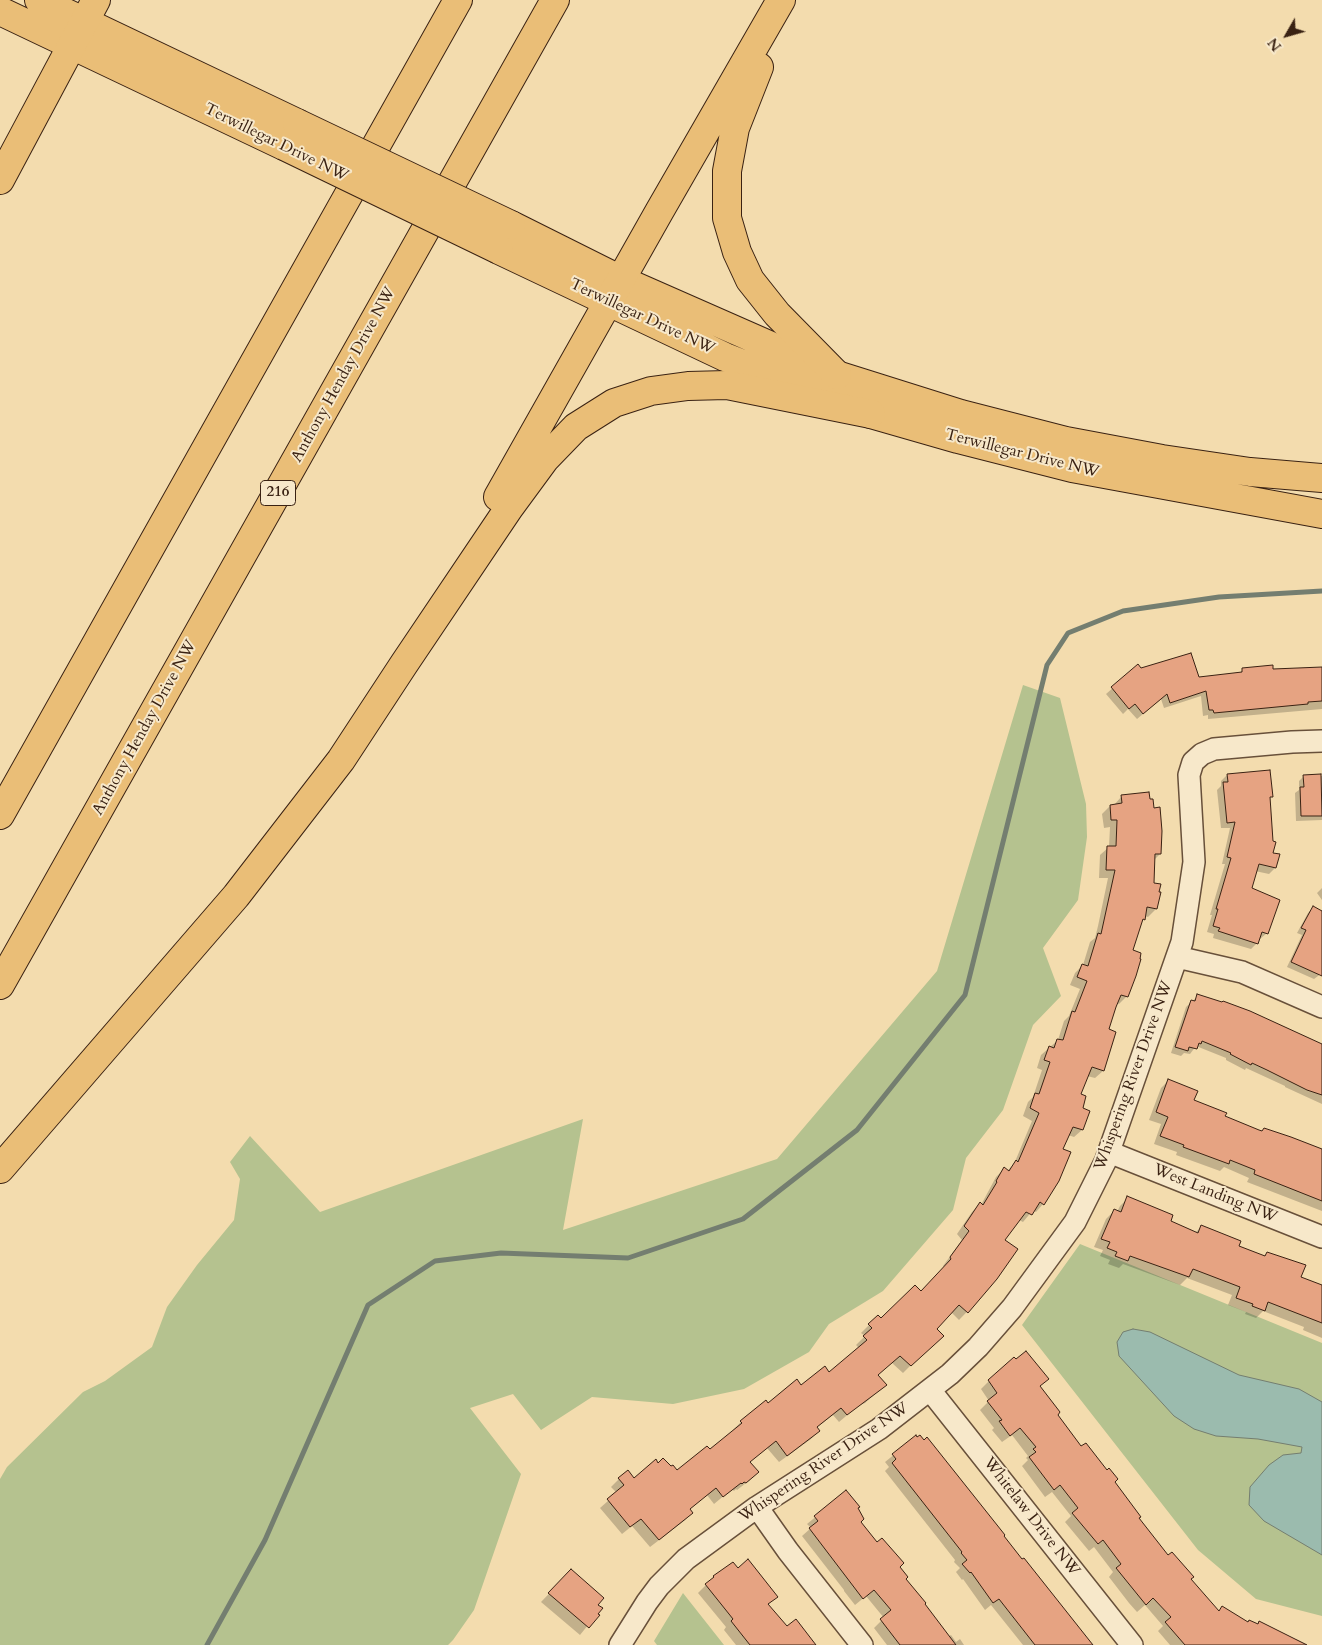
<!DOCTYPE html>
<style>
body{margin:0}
#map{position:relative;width:1322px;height:1645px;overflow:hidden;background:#f3dcae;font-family:Cardo,serif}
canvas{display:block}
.north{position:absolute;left:1262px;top:10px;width:50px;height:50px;-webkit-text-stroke:4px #f7e8ca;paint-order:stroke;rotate:232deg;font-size:14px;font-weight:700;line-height:20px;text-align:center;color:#3a2213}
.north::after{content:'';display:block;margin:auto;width:18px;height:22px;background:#3a2213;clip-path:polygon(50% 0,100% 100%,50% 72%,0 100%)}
</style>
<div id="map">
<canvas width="1322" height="1645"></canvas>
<div class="north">N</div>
</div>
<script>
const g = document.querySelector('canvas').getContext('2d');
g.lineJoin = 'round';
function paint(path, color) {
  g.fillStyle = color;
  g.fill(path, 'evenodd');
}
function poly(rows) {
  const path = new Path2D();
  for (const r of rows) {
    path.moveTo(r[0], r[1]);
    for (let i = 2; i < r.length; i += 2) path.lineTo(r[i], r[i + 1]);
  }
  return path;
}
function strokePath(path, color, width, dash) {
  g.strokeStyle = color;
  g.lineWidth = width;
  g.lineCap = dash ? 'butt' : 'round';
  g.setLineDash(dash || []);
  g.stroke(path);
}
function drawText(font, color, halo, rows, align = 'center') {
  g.font = font + ' Cardo,serif';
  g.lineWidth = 4;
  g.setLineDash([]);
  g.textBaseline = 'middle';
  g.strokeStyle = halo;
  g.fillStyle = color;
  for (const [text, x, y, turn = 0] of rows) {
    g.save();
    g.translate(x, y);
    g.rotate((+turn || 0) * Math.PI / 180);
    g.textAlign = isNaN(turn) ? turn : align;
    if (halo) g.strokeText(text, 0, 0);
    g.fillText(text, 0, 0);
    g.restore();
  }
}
paint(poly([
 [1023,685,1060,698,1086,804,1087,837,1078,900,1043,948,1061,996,1033,1025,1003,1110,966,1158,953,1210,883,1291,829,1324,809,1352,744,1389,673,1404,592,1397,541,1430,513,1394,470,1408,521,1474,474,1610,453,1640,448,1645,0,1645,0,1479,7,1467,83,1392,105,1381,152,1347,167,1307,197,1265,234,1220,240,1179,230,1162,250,1136,320,1212,583,1119,563,1230,777,1159,937,971],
 [1080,1244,1322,1343,1322,1616,1256,1599,1198,1550,1022,1325],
 [683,1593,724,1645,657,1645,654,1641]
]), '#b5c28f');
const water = poly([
 [1133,1329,1150,1332,1239,1375,1299,1389,1322,1402,1322,1555,1264,1521,1249,1505,1250,1487,1269,1465,1283,1455,1301,1453,1302,1447,1258,1439,1216,1436,1194,1429,1174,1416,1119,1356,1117,1342,1123,1332,1133,1329]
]);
paint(water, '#9bbbae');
strokePath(water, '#747e70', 1);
paint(poly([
 [1138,666,1141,669,1199,679,1238,674,1243,670,1322,669,1322,709,1208,719,1208,715,1203,716,1201,696,1164,708,1161,699,1137,719,1128,709,1123,714,1106,694],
 [1269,771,1271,796,1269,799,1272,854,1275,868,1269,874,1255,871,1250,889,1267,933,1260,939,1259,939,1257,943,1251,949,1213,938,1214,934,1207,932,1212,915,1210,915,1225,864,1222,864,1230,828,1221,828,1217,790,1221,786,1221,781,1227,775],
 [1304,776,1322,776,1322,820,1296,821,1295,793,1299,790,1299,781],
 [1122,796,1160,854,1154,860,1153,884,1156,909,1148,917,1144,916,1141,922,1132,951,1127,996,1119,1004,1116,1003,1107,1030,1114,1032,1103,1071,1095,1078,1087,1076,1080,1095,1082,1130,1074,1137,1068,1135,1043,1204,1036,1212,1033,1210,1023,1222,1019,1220,1004,1240,1016,1249,986,1292,959,1320,951,1312,936,1329,943,1336,921,1357,920,1356,903,1373,892,1363,877,1375,885,1385,865,1403,858,1406,839,1422,833,1415,816,1428,818,1431,811,1439,779,1462,767,1448,749,1462,750,1480,737,1490,736,1489,734,1491,732,1489,714,1504,707,1495,689,1510,692,1513,684,1521,650,1547,632,1526,622,1534,600,1508,617,1493,611,1487,619,1479,634,1479,658,1464,677,1472,709,1451,734,1431,733,1430,741,1422,801,1386,829,1374,859,1348,856,1345,865,1336,861,1333,869,1325,921,1292,944,1267,943,1266,962,1240,957,1234,972,1212,980,1204,981,1205,996,1177,1004,1169,1007,1171,1014,1164,1032,1121,1023,1116,1028,1102,1033,1097,1042,1070,1037,1068,1041,1055,1058,1040,1064,1021,1069,1016,1080,989,1070,985,1075,973,1083,965,1090,942,1095,938,1098,926,1108,878,1099,878,1100,855,1109,847,1110,827,1104,828,1102,814,1110,806,1114,805],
 [1322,888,1322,900,1317,893],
 [1313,908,1322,913,1322,973,1314,979,1287,967,1302,935,1297,933,1308,913],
 [1198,996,1322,1045,1322,1104,1285,1087,1285,1086,1246,1068,1245,1070,1226,1060,1226,1058,1196,1046,1190,1054,1184,1053,1181,1056,1171,1053,1186,1007],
 [1168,1081,1193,1101,1224,1117,1258,1131,1322,1150,1322,1211,1247,1182,1249,1178,1224,1167,1220,1171,1176,1155,1177,1152,1154,1144,1161,1124,1149,1120,1161,1088],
 [1128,1198,1169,1222,1195,1233,1202,1226,1237,1247,1263,1257,1267,1253,1300,1278,1322,1286,1322,1338,1303,1330,1304,1327,1263,1311,1256,1318,1245,1314,1246,1312,1228,1305,1232,1295,1187,1278,1180,1285,1123,1264,1119,1268,1108,1264,1110,1260,1100,1256,1103,1250,1094,1247,1106,1219,1114,1211,1117,1212,1120,1206],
 [989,1381,1039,1387,1056,1415,1081,1448,1114,1482,1138,1519,1168,1557,1190,1579,1218,1612,1222,1608,1247,1623,1257,1625,1259,1623,1295,1640,1296,1639,1306,1644,1306,1645,1170,1645,1158,1631,1163,1626,1145,1605,1137,1612,1129,1603,1109,1577,1113,1572,1094,1547,1089,1551,1065,1522,1071,1516,1052,1492,1045,1497,1022,1466,1028,1460,1026,1458,1028,1456,1012,1435,1002,1442,992,1430,994,1428,980,1410,989,1401,981,1389],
 [916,1437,1003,1536,1091,1645,1023,1645,991,1605,985,1610,963,1579,962,1580,956,1572,960,1568,954,1562,955,1560,885,1471,889,1467,885,1462],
 [846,1492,860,1522,898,1567,905,1579,948,1637,951,1635,956,1642,960,1639,964,1645,887,1645,874,1628,884,1618,866,1596,855,1605,844,1591,844,1590,802,1536,811,1528,807,1524],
 [733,1564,738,1570,776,1597,768,1605,787,1628,815,1645,736,1645,724,1630,726,1627,698,1593,714,1577],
 [571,1571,596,1606,601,1609,580,1635,541,1602]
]), '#0003');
strokePath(poly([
 [207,1645,265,1540,368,1305,435,1261,501,1253,628,1258,743,1219,857,1130,965,995,1047,665,1068,633,1123,611,1219,597,1322,591]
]), '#747e70', 5);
const building = poly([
 [1191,653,1199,677,1242,672,1242,668,1273,665,1273,669,1322,667,1322,701,1308,702,1308,704,1214,713,1213,710,1209,710,1206,691,1170,703,1167,694,1143,714,1135,704,1129,709,1111,687,1138,664,1141,668,1191,653],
 [1270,770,1273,797,1270,797,1273,841,1276,842,1273,853,1280,854,1276,868,1259,864,1252,888,1280,900,1268,934,1262,932,1258,944,1218,931,1220,928,1213,926,1218,909,1216,909,1231,858,1227,857,1235,822,1227,823,1223,782,1228,782,1227,774,1270,770],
 [1321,774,1322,816,1301,816,1300,787,1304,787,1303,775,1321,774],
 [1149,792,1150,799,1153,799,1154,808,1160,807,1162,831,1161,854,1155,854,1154,883,1161,884,1159,892,1161,892,1157,909,1147,907,1145,920,1143,919,1133,950,1141,953,1140,959,1141,959,1136,976,1128,997,1121,995,1116,1007,1109,1029,1116,1032,1104,1071,1092,1067,1081,1094,1086,1096,1083,1108,1090,1111,1083,1130,1073,1127,1063,1149,1071,1152,1059,1181,1044,1205,1040,1202,1032,1215,1026,1212,1005,1240,1018,1249,997,1279,968,1313,959,1305,937,1329,944,1336,911,1366,900,1356,878,1375,887,1385,847,1415,841,1408,817,1427,820,1431,787,1456,776,1441,750,1462,759,1472,746,1483,744,1482,742,1484,741,1483,723,1497,716,1488,690,1509,693,1513,659,1540,641,1519,630,1527,607,1499,624,1485,618,1478,628,1470,634,1478,656,1459,658,1463,663,1458,671,1466,673,1465,677,1470,707,1446,710,1449,742,1423,740,1421,766,1400,768,1403,797,1379,801,1385,825,1366,829,1372,867,1340,863,1336,872,1328,868,1324,878,1315,881,1318,882,1317,915,1285,921,1291,951,1259,950,1257,969,1231,964,1226,980,1202,983,1205,997,1182,996,1181,1004,1167,1009,1171,1016,1160,1018,1162,1039,1113,1030,1108,1035,1093,1039,1094,1050,1062,1044,1060,1049,1046,1054,1048,1057,1039,1063,1040,1072,1011,1075,1012,1087,981,1077,977,1082,964,1088,966,1098,933,1101,934,1115,870,1106,870,1107,846,1116,846,1117,820,1111,820,1110,805,1122,803,1121,795,1149,792],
 [1313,906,1322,911,1322,976,1291,962,1306,930,1301,928,1313,906],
 [1197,994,1222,1002,1223,1001,1250,1011,1322,1044,1322,1095,1307,1090,1267,1070,1252,1063,1251,1065,1230,1054,1231,1053,1202,1041,1201,1044,1199,1043,1197,1049,1189,1047,1188,1051,1175,1047,1191,1000,1195,1001,1197,994],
 [1168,1079,1198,1091,1194,1100,1227,1113,1225,1116,1259,1130,1262,1131,1264,1128,1291,1137,1322,1149,1322,1201,1254,1174,1255,1170,1230,1160,1229,1164,1183,1147,1184,1145,1160,1136,1168,1117,1156,1112,1168,1079],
 [1127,1196,1173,1215,1171,1221,1198,1233,1201,1225,1241,1241,1239,1246,1265,1256,1267,1252,1306,1265,1301,1277,1322,1285,1322,1323,1268,1302,1265,1311,1252,1306,1253,1304,1236,1298,1240,1287,1193,1269,1189,1277,1130,1256,1128,1261,1115,1256,1117,1252,1107,1248,1110,1242,1101,1239,1114,1209,1121,1212,1127,1196],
 [1026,1351,1049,1379,1040,1386,1060,1412,1058,1415,1081,1446,1086,1443,1107,1470,1109,1468,1118,1479,1115,1482,1141,1517,1139,1518,1168,1555,1172,1552,1194,1577,1191,1579,1219,1611,1222,1606,1248,1622,1249,1620,1258,1624,1259,1621,1307,1645,1185,1645,1165,1622,1171,1617,1153,1598,1146,1605,1116,1568,1121,1564,1103,1540,1098,1544,1072,1513,1078,1508,1060,1485,1054,1490,1029,1457,1036,1452,1033,1449,1036,1447,1020,1428,1010,1436,999,1421,1002,1420,987,1401,997,1393,988,1380,1014,1357,1016,1359,1026,1351],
 [916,1435,917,1437,920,1435,924,1440,927,1437,1005,1535,1004,1536,1022,1559,1024,1558,1093,1645,1035,1645,999,1599,993,1603,971,1572,970,1573,962,1564,967,1560,961,1553,962,1552,892,1463,896,1459,892,1454,916,1435],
 [846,1490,860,1507,858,1508,864,1519,861,1522,877,1542,882,1538,904,1563,900,1567,908,1577,906,1579,926,1603,925,1604,956,1645,900,1645,880,1619,891,1610,874,1590,863,1599,809,1528,818,1521,814,1516,846,1490],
 [748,1559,778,1597,768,1604,787,1626,796,1619,816,1645,750,1645,731,1621,733,1619,705,1584,714,1577,713,1576,733,1562,738,1568,748,1559],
 [571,1569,604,1598,598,1605,603,1608,598,1614,600,1615,589,1628,548,1593,571,1569]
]);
paint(building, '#e6a382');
strokePath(building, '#3a2213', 1);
const minor = poly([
 [1177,957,1242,972,1322,1007],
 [1109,1152,1322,1237],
 [930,1390,1132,1645],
 [757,1507,788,1551,862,1645],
 [620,1645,647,1602,659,1586,686,1559,757,1507,879,1429,950,1374,978,1347,1012,1308,1075,1222,1106,1160,1182,942,1194,862,1189,775,1193,762,1202,754,1214,749,1292,742,1322,741]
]);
const major = poly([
 [39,0,297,123],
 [0,11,284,146],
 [511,225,621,280,837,375,961,414,1066,441,1162,459,1250,472,1322,478],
 [499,250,725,357,871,414,958,439,1072,468,1322,514]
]);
const highway = poly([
 [759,67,735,128,727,171,727,218,737,252,750,280,777,314,837,375],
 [0,180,96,0],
 [498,497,659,212,781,0],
 [0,815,458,0],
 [0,985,555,0],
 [0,1169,236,896,341,760,404,664,509,508,545,459,576,427,614,403,651,391,688,386,727,385,871,414]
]);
strokePath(minor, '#68503a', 24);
strokePath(major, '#3a2213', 30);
strokePath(highway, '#3a2213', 30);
strokePath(minor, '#f7e8ca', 21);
strokePath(major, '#eabe77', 28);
strokePath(highway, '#eabe77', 28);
const majorBridge = poly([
 [297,123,511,225],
 [284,146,499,250]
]);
strokePath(majorBridge, '#3a2213', 30, []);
strokePath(majorBridge, '#eabe77', 28);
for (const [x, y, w] of [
 [278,493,35]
]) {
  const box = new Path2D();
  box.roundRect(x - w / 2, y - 12.5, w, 25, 4);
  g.fillStyle = '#f7e8ca';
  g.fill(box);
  strokePath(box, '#3a2213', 1);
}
drawText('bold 15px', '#3a2213', null, [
 ["216",278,493]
]);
drawText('16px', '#3a2213', '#f7e8ca', [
 ["Terwillegar Drive NW",276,143,26],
 ["Terwillegar Drive NW",642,317,25],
 ["Anthony Henday Drive NW",344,375,-61],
 ["Terwillegar Drive NW",1022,454,14],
 ["Anthony Henday Drive NW",145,728,-61],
 ["Whispering River Drive NW",1134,1076,-70],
 ["West Landing NW",1215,1194,22],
 ["Whispering River Drive NW",824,1463,-34],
 ["Whitelaw Drive NW",1031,1517,52]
]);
</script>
